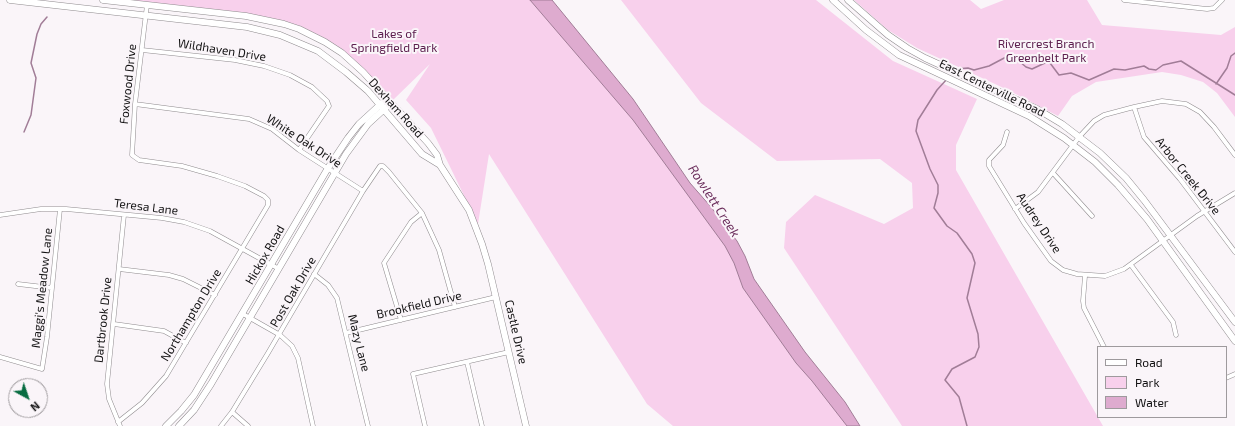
<!DOCTYPE html>
<style>
body{margin:0}
#map{position:relative;width:1235px;height:426px;overflow:hidden;background:#faf5f9;font-family:"Exo 2",sans-serif}
canvas{display:block}
.legend{position:absolute;left:1097px;top:346px;width:130px;height:72px;box-sizing:border-box;background:#faf5f9;border:1px solid #9e9a9d;margin:0;padding:5px 7px;list-style:none;font-size:12px;color:#131213}
.legend li{display:flex;align-items:center;gap:8px;height:20px}
.legend b{width:20px;border:1px solid #9e9a9d}
.north{position:absolute;left:8px;top:378px;width:40px;height:40px;box-sizing:border-box;background:#faf5f9;border:1px solid #9e9a9d;border-radius:50%;rotate:140deg;font-size:11px;font-weight:700;line-height:16px;text-align:center;color:#131213}
.north::after{content:'';display:block;margin:auto;width:14px;height:18px;background:#076c41;clip-path:polygon(50% 0,100% 100%,50% 72%,0 100%)}
</style>
<div id="map">
<canvas width="1235" height="426"></canvas>
<ul class="legend">
<li><b style="height:5px;background:#fff"></b>Road</li>
<li><b style="height:11px;background:#f8d0ec"></b>Park</li>
<li><b style="height:11px;background:#deabcf"></b>Water</li>
</ul>
<div class="north">N</div>
</div>
<script>
const g = document.querySelector('canvas').getContext('2d');
g.lineJoin = 'round';
function paint(path, color) {
  g.fillStyle = color;
  g.fill(path, 'evenodd');
}
function poly(rows) {
  const path = new Path2D();
  for (const r of rows) {
    path.moveTo(r[0], r[1]);
    for (let i = 2; i < r.length; i += 2) path.lineTo(r[i], r[i + 1]);
  }
  return path;
}
function strokePath(path, color, width, dash) {
  g.strokeStyle = color;
  g.lineWidth = width;
  g.lineCap = dash ? 'butt' : 'round';
  g.setLineDash(dash || []);
  g.stroke(path);
}
function drawText(font, color, halo, rows, align = 'center') {
  g.font = font + ' "Exo 2",sans-serif';
  g.lineWidth = 4;
  g.setLineDash([]);
  g.textBaseline = 'middle';
  g.strokeStyle = halo;
  g.fillStyle = color;
  for (const [text, x, y, turn = 0] of rows) {
    g.save();
    g.translate(x, y);
    g.rotate((+turn || 0) * Math.PI / 180);
    g.textAlign = isNaN(turn) ? turn : align;
    if (halo) g.strokeText(text, 0, 0);
    g.fillText(text, 0, 0);
    g.restore();
  }
}
paint(poly([
 [128,0,534,0,630,107,706,214,853,426,673,426,647,404,489,154,478,224,431,128,406,100,430,64,393,100,367,72,350,57,271,18,237,12],
 [621,0,816,0,893,61,977,99,956,145,956,170,1103,426,902,426,784,248,786,222,815,195,884,224,913,208,912,183,880,159,777,161,701,103],
 [854,0,970,0,981,9,1004,0,1087,0,1102,25,1221,35,1235,27,1235,117,1217,93,1203,82,1181,75,1162,72,1096,82,1072,96,1058,116,1008,90,917,48,888,30]
]), '#f8d0ec');
const water = poly([
 [530,0,552,0,633,99,690,183,711,207,737,241,745,256,754,279,805,352,845,402,860,426,847,426,812,381,796,363,743,288,734,263,725,246,633,120,530,0]
]);
paint(water, '#deabcf');
strokePath(water, '#a17d97', 1);
strokePath(poly([
 [956,69,968,68,974,70,989,66,1008,56,1013,56,1026,67,1032,69,1047,62,1050,63,1059,75,1071,73,1089,80,1114,69,1125,70,1144,66,1149,69,1156,70,1163,65,1181,61,1235,95],
 [947,79,937,90,918,120,916,131,930,169,938,185,938,193,934,208,947,226,957,233,972,254,975,263,967,298,978,334,979,347,975,357,952,369,945,380,959,397,967,426],
 [1216,84,1227,68,1231,56,1235,53],
 [24,132,31,115,36,78,31,63,37,34,41,24,47,17]
]), '#a17d97', 1.5);
const street = poly([
 [1124,0,1207,9,1214,8,1222,0],
 [142,50,235,60,264,66,290,75,312,87,327,101,329,106,299,150],
 [135,104,249,119,272,129,299,150,363,191],
 [1134,107,1144,137,1180,179,1235,252],
 [1007,132,1003,145,989,160,989,166,1024,223,1051,261,1063,270,1077,274,1105,276,1124,269,1197,216,1235,193],
 [1053,173,1092,216],
 [1015,209,1038,192,1079,137,1094,121,1104,115,1134,107,1162,101,1186,104,1200,112,1214,127,1235,155],
 [0,215,41,209,66,209,162,218,184,222,210,231,279,269],
 [1131,265,1173,322,1176,335],
 [119,269,169,275,183,279,215,295],
 [314,274,328,285,337,298,368,426],
 [1085,276,1083,301,1084,308,1104,347],
 [18,284,52,288],
 [243,314,280,335,292,346,298,358,313,426],
 [401,320,384,263,411,222,422,213],
 [114,324,164,331,186,343],
 [346,333,496,297],
 [0,357,42,369,47,337,60,209],
 [467,362,482,426],
 [1226,378,1235,374],
 [232,412,248,426],
 [118,422,142,403,166,376,268,205,268,200,264,196,245,186,217,176,182,166,139,160,132,155,135,104,147,5],
 [120,426,109,399,107,384,124,215],
 [221,426,232,412,268,353,363,191,380,166,383,166,389,172,422,213,439,250,455,307],
 [425,426,413,374,509,352]
]);
const secondary = poly([
 [10,0,247,27,280,35,318,51,346,72,368,91,422,154,440,165],
 [103,0,246,16,284,24,299,29,325,42,342,53,363,72,428,143,437,155,440,165,469,210,482,244,488,264,526,426],
 [833,0,866,30,899,55,1029,116,1064,138,1095,162,1118,185,1147,219,1235,341],
 [848,0,888,35,907,48,925,58,1037,109,1062,124,1100,153,1126,178,1144,200,1235,322],
 [166,426,181,411,194,395,328,168,348,138,359,124,383,102],
 [179,426,194,410,211,384,346,154,368,124,391,103]
]);
strokePath(street, '#8f8b8e', 5);
strokePath(secondary, '#8f8b8e', 7);
strokePath(street, '#fff', 4);
strokePath(secondary, '#fff', 6);
drawText('12px', '#5d204f', '#faf5f9', [
 ["Lakes of",394,34],
 ["Springfield Park",394,48],
 ["Rivercrest Branch",1046,44],
 ["Greenbelt Park",1046,58]
]);
drawText('12px', '#131213', '#faf5f9', [
 ["Wildhaven Drive",222,50,9],
 ["Foxwood Drive",128,84,-84],
 ["East Centerville Road",992,88,26],
 ["Dexham Road",396,108,48],
 ["White Oak Drive",304,141,33],
 ["Arbor Creek Drive",1188,176,51],
 ["Teresa Lane",146,207,7],
 ["Audrey Drive",1039,223,56],
 ["Hickox Road",265,255,-60],
 ["Maggi's Meadow Lane",42,288,-84],
 ["Post Oak Drive",293,292,-60],
 ["Brookfield Drive",419,305,-13],
 ["Northampton Drive",191,315,-59],
 ["Dartbrook Drive",103,320,-84],
 ["Castle Drive",516,332,77],
 ["Mazy Lane",359,343,76]
]);
drawText('italic 13px', '#6c2f5d', '#faf5f9', [
 ["Rowlett Creek",714,201,57]
]);
</script>
